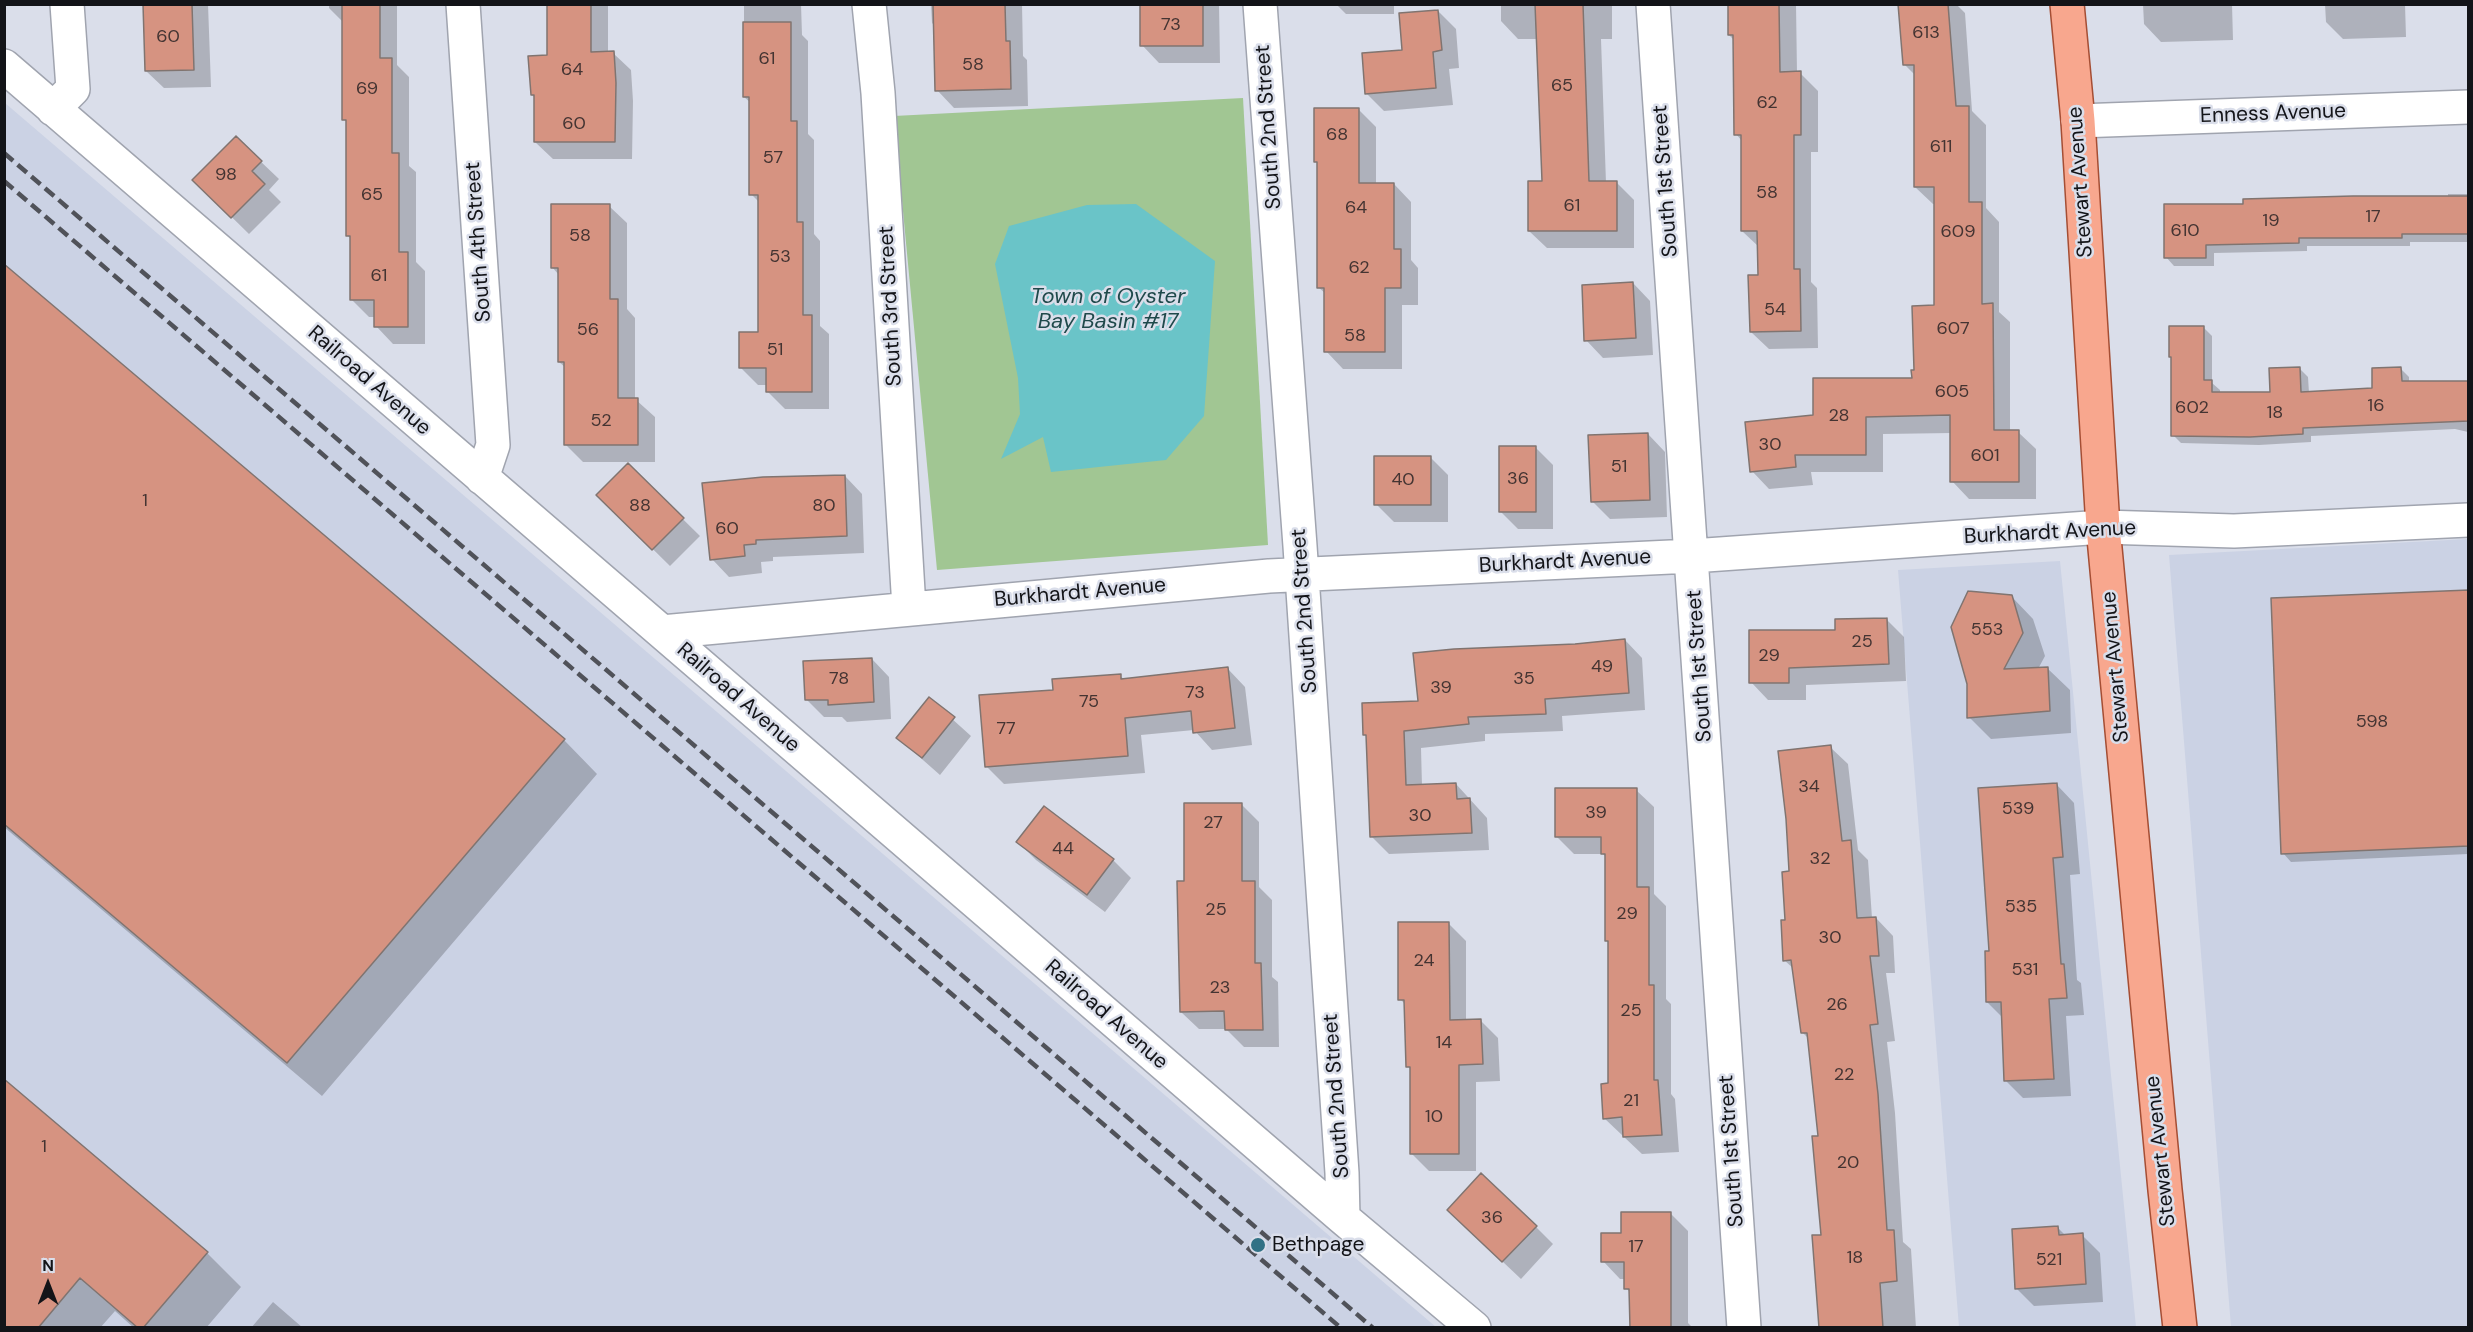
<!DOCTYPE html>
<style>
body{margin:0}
#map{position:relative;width:2473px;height:1332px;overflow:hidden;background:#dadeea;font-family:"DM Sans",sans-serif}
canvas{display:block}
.frame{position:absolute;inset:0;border:6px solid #131418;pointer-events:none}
.north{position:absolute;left:18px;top:1254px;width:60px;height:60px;-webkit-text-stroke:4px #dadeea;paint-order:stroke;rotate:0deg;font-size:16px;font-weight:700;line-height:24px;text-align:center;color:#131418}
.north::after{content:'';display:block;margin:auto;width:21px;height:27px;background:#131418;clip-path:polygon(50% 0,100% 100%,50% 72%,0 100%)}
</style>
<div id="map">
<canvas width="2473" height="1332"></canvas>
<div class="frame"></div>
<div class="north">N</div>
</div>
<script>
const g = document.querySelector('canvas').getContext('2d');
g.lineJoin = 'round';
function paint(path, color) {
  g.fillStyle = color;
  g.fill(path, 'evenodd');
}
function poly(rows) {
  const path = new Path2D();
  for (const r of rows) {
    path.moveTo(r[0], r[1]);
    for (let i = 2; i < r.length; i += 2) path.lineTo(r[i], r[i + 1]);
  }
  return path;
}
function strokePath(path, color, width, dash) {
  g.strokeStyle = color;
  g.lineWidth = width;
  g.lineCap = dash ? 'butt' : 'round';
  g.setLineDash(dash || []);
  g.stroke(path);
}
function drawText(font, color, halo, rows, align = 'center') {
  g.font = font + ' "DM Sans",sans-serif';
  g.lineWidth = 5;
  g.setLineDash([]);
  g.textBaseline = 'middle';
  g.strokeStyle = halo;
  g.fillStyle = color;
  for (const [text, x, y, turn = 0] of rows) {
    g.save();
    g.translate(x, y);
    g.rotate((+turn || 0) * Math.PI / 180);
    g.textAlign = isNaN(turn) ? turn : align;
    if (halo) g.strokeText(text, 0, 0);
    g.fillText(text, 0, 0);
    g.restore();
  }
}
paint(poly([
 [5,103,1436,1327,5,1327],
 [2468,539,2468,1327,2231,1327,2169,555],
 [2060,561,2136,1327,1959,1327,1898,570]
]), '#cbd2e4');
paint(poly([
 [1243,98,1268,545,937,570,894,116]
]), '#a1c693');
paint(poly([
 [1136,204,1215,261,1204,416,1166,460,1051,472,1043,437,1001,459,1020,414,1018,378,995,264,1009,226,1087,205]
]), '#6ac4c8');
paint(poly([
 [144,4,208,4,211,87,164,88,146,71],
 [329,4,397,4,397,65,409,77,409,166,416,172,416,262,425,271,425,344,393,344,376,326,376,317,369,317,351,299,351,239,347,235,347,123,344,119,344,23,329,8],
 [548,4,608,4,608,53,613,53,631,70,633,101,632,159,553,159,535,142,535,98,532,95,548,57],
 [744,4,801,4,802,35,808,41,808,134,814,140,814,234,820,241,820,326,829,334,829,409,785,409,768,392,768,385,758,385,741,368,759,333,759,202,751,194,751,103,744,97],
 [931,4,1022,4,1023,56,1027,60,1028,106,954,108,937,90,935,26,932,23],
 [1142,4,1219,4,1220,63,1159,63,1142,45],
 [1336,4,1394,4,1394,14,1346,14],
 [1501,4,1612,4,1612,39,1601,39,1606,183,1617,183,1634,200,1634,248,1547,248,1529,231,1543,183,1538,39,1518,39,1501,21],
 [1729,4,1796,4,1797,73,1800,73,1818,91,1818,152,1811,152,1811,282,1817,288,1818,348,1769,349,1751,332,1759,276,1759,247,1742,231,1742,141,1736,134,1734,40,1729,35],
 [1900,4,1956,4,1965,13,1972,111,1986,125,1986,208,1999,222,1999,312,2010,322,2010,432,2018,432,2036,449,2036,499,1969,499,1952,481,1952,433,1883,434,1883,472,1811,472,1813,485,1769,489,1752,471,1815,416,1913,379,1936,307,1936,204,1933,204,1915,187,1915,75,1905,65],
 [2143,4,2232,4,2233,40,2161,42,2144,24],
 [2325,4,2405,4,2406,37,2343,39,2326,22],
 [1438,11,1456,29,1459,68,1449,69,1453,105,1384,111,1367,94],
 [1359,110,1376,127,1376,184,1394,184,1411,202,1411,260,1418,268,1418,305,1402,305,1402,369,1343,369,1326,351,1326,294,1318,287,1318,164,1316,161],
 [236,138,279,179,269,190,281,202,249,234,194,180],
 [2448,194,2468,194,2468,242,2410,242,2410,246,2307,246,2307,251,2214,253,2214,266,2174,266,2166,257,2244,205,2448,198],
 [609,206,627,223,627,309,635,318,635,399,655,417,655,462,583,462,566,445,566,368,559,362,559,275,552,267],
 [4,266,564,740,597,774,322,1096,4,827],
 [1633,283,1650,301,1653,355,1603,358,1586,340],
 [2204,328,2212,336,2212,383,2220,390,2220,394,2271,394,2300,369,2308,377,2309,393,2374,389,2401,369,2409,377,2409,383,2468,383,2468,432,2455,429,2311,436,2311,442,2259,445,2181,443,2173,435,2173,360,2170,357],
 [1648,434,1665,452,1667,517,1610,519,1592,501],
 [1536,448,1553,465,1553,529,1518,529,1501,512],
 [1430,457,1448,475,1448,522,1394,522,1376,504],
 [628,465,700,536,670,566,598,495],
 [845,476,862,494,864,553,773,557,773,561,761,562,762,573,729,577,712,559],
 [2468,591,2468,854,2291,862,2283,853],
 [2011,596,2033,619,2045,656,2038,669,2047,668,2070,690,2071,733,1991,739,1969,717],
 [1886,619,1904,637,1906,681,1806,685,1806,700,1768,700,1751,682,1837,631],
 [1625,640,1642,658,1645,710,1562,716,1563,731,1485,734,1485,741,1421,748,1422,786,1456,784,1487,818,1489,850,1389,854,1371,836,1368,737,1365,734,1419,702,1575,645],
 [872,659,889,677,891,719,847,722,842,717,824,717,807,700],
 [1228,669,1245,687,1252,745,1212,750,1194,730,1141,735,1145,773,1004,784,986,766,1055,691,1120,676,1125,680],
 [930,699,971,736,940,775,898,738],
 [1830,747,1848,764,1858,850,1868,860,1872,918,1876,918,1893,936,1895,973,1886,973,1895,1041,1887,1042,1895,1113,1903,1242,1911,1249,1916,1328,1819,1328,1814,1237,1822,1236,1820,1137,1809,1039,1803,1033,1794,969,1784,960,1790,873],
 [2057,785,2074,803,2080,874,2070,875,2077,980,2081,983,2084,1015,2066,1016,2071,1096,2023,1098,2006,1081,2003,1018,1987,1002,1991,952],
 [1636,790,1654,807,1654,894,1666,906,1666,999,1671,1004,1671,1094,1675,1099,1679,1152,1642,1154,1604,1118,1610,1085,1610,944,1606,940,1606,857,1603,854,1574,854,1556,836],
 [1241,804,1259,822,1259,887,1272,900,1272,977,1278,982,1279,1047,1244,1047,1226,1029,1199,1029,1181,1012,1186,882],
 [1044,808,1113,860,1131,878,1105,912,1036,860,1018,842],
 [1448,923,1466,941,1466,1021,1480,1020,1498,1038,1500,1081,1476,1082,1476,1171,1429,1171,1411,1153,1411,1070,1408,1066,1406,1005,1400,999],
 [4,1081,207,1253,241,1287,206,1328,134,1328,115,1311,100,1328,4,1328],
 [1670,1213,1688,1231,1688,1323,1693,1328,1631,1328,1631,1293,1626,1288,1626,1279,1620,1279,1603,1261],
 [1466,1227,1536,1227,1553,1244,1521,1279],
 [2058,1228,2066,1236,2082,1235,2100,1253,2103,1302,2034,1306,2016,1288],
 [273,1302,303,1328,251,1328]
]), '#0003');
const building = poly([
 [143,4,192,4,194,70,145,71,143,4],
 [342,4,380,4,380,58,392,58,392,153,399,153,399,252,408,252,408,327,374,327,374,300,350,300,350,236,346,236,346,120,342,120,342,4],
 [547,4,591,4,591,52,614,51,616,83,615,142,534,142,534,95,531,95,528,56,547,55,547,4],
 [933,4,1005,4,1006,41,1010,41,1011,89,935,91,933,4],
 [1140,4,1203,4,1203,46,1140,46,1140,4],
 [1535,4,1583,4,1589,181,1617,181,1617,231,1528,231,1528,181,1542,181,1535,4],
 [1728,4,1779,4,1780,72,1801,71,1801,135,1794,135,1794,269,1800,269,1801,331,1750,332,1748,275,1758,275,1757,231,1741,231,1741,135,1734,135,1733,35,1728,35,1728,4],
 [1898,4,1948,4,1956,106,1969,106,1969,202,1982,202,1982,304,1993,303,1994,430,2019,430,2019,482,1950,482,1950,415,1866,417,1866,455,1795,455,1796,467,1750,472,1745,422,1813,415,1813,378,1912,378,1911,370,1914,370,1912,306,1934,305,1934,187,1914,187,1914,65,1903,65,1898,4],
 [1438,10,1442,50,1433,52,1436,88,1365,94,1362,53,1402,50,1399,13,1438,10],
 [743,22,791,22,791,121,797,121,797,222,803,222,803,315,812,315,812,392,766,392,766,368,739,368,739,332,758,332,758,195,749,195,749,97,743,97,743,22],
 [1314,108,1359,108,1359,183,1394,183,1394,249,1401,249,1401,288,1385,288,1385,352,1324,352,1324,288,1317,288,1317,162,1314,162,1314,108],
 [236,136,262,161,252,171,265,184,231,218,192,180,236,136],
 [2353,196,2469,196,2469,234,2402,234,2402,238,2299,238,2299,243,2206,245,2206,258,2164,258,2164,204,2243,204,2243,199,2353,196],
 [551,204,610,204,610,299,618,299,618,398,638,398,638,445,564,445,564,362,558,362,558,268,551,268,551,204],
 [4,264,565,739,287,1063,4,824,4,264],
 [1633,282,1636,338,1584,341,1582,285,1633,282],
 [2169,326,2204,326,2204,380,2212,380,2212,392,2270,392,2269,368,2300,367,2301,392,2372,388,2372,368,2401,367,2402,381,2469,381,2469,421,2303,428,2303,434,2250,437,2171,436,2171,357,2169,357,2169,326],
 [1648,433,1650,500,1591,502,1588,435,1648,433],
 [1499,446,1536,446,1536,512,1499,512,1499,446],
 [1374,456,1431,456,1431,505,1374,505,1374,456],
 [628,463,684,518,652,550,596,495,628,463],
 [845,475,847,536,756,540,756,544,744,545,745,556,710,560,702,483,763,477,845,475],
 [2469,590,2469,846,2281,854,2271,598,2469,590],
 [1968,591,2012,595,2023,633,2004,669,2048,667,2050,711,1967,718,1967,684,1951,627,1968,591],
 [1887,618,1889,664,1789,668,1789,683,1749,683,1749,630,1835,630,1835,619,1887,618],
 [1625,639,1629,693,1545,699,1546,714,1468,717,1469,724,1404,731,1406,785,1456,783,1457,799,1470,798,1472,833,1370,837,1366,735,1363,735,1362,703,1418,701,1413,653,1454,649,1575,644,1625,639],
 [872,658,874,702,828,705,828,700,805,700,803,661,872,658],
 [1228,667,1235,728,1193,733,1191,711,1125,718,1128,756,985,767,979,695,1053,690,1052,679,1121,674,1121,679,1228,667],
 [929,697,955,717,922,758,896,738,929,697],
 [1831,745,1842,841,1851,840,1857,918,1876,917,1879,956,1870,956,1878,1024,1870,1025,1878,1094,1887,1230,1894,1230,1897,1281,1880,1283,1883,1328,1819,1328,1812,1235,1821,1235,1812,1136,1818,1136,1807,1033,1801,1033,1791,960,1783,961,1781,920,1785,920,1782,872,1789,871,1786,819,1778,751,1831,745],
 [2057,783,2063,857,2053,858,2061,964,2064,964,2067,998,2049,999,2054,1079,2004,1081,2001,1002,1986,1002,1985,951,1989,951,1978,788,2057,783],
 [1555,788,1637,788,1637,887,1649,887,1649,985,1654,985,1654,1080,1658,1080,1662,1135,1623,1137,1622,1117,1603,1119,1601,1084,1608,1083,1608,941,1605,941,1605,854,1601,854,1601,837,1555,837,1555,788],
 [1184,803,1242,803,1242,881,1255,881,1255,963,1261,963,1263,1030,1225,1030,1224,1011,1180,1012,1177,881,1184,881,1184,803],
 [1044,806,1114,859,1087,895,1016,842,1044,806],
 [1398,922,1449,922,1450,1020,1481,1019,1483,1064,1459,1065,1459,1154,1410,1154,1410,1067,1406,1067,1404,1000,1398,1000,1398,922],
 [4,1079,208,1252,143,1328,138,1328,80,1278,38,1328,4,1328,4,1079],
 [1481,1173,1537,1226,1502,1262,1447,1210,1481,1173],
 [1621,1212,1671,1212,1671,1328,1630,1328,1629,1289,1624,1289,1624,1262,1601,1262,1601,1233,1621,1233,1621,1212],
 [2058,1226,2059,1235,2083,1233,2086,1284,2015,1289,2012,1229,2058,1226]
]);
paint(building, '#d69381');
strokePath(building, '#807470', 1.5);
const minor = poly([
 [463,4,493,445,482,478],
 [869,4,878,93,909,608],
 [1260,4,1300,546,1342,1173,1343,1218],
 [1653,4,1744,1328],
 [4,66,1343,1218,1474,1328],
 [53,109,73,89,67,4],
 [2078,121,2468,107],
 [662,632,1269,576,1692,556,2103,527,2234,531,2468,520]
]);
const major = poly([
 [2067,4,2078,121,2103,527,2165,1190,2180,1328]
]);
strokePath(minor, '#a0a4af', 36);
strokePath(major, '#a54e34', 36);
strokePath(minor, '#fff', 33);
strokePath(major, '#f8a78e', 33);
strokePath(poly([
 [4,153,1373,1328],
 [4,181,1341,1328]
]), '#505259', 4.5, [12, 6]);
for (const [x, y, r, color] of [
 [1258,1245,8,"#317185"]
]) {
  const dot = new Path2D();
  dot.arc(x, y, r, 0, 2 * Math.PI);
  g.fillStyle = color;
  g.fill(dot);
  strokePath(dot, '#dadeea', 2);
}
drawText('18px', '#443432', null, [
 ["73",1171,25],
 ["613",1926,33],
 ["60",168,37],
 ["61",767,59],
 ["58",973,65],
 ["64",572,70],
 ["65",1562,86],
 ["69",367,89],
 ["62",1767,103],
 ["60",574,124],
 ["68",1337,135],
 ["611",1941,147],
 ["57",773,158],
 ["98",226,175],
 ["58",1767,193],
 ["65",372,195],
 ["61",1572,206],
 ["64",1356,208],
 ["17",2373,217],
 ["19",2271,221],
 ["610",2185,231],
 ["609",1958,232],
 ["58",580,236],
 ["53",780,257],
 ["62",1359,268],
 ["61",379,276],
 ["54",1775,310],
 ["607",1953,329],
 ["56",588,330],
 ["58",1355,336],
 ["51",775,350],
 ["605",1952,392],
 ["16",2376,406],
 ["602",2192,408],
 ["18",2275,413],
 ["28",1839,416],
 ["52",601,421],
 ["30",1770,445],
 ["601",1985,456],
 ["51",1619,467],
 ["36",1518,479],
 ["40",1403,480],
 ["1",145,501],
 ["88",640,506],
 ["80",824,506],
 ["60",727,529],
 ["553",1987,630],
 ["25",1862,642],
 ["29",1769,656],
 ["49",1602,667],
 ["78",839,679],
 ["35",1524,679],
 ["39",1441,688],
 ["73",1195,693],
 ["75",1089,702],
 ["598",2372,722],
 ["77",1006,729],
 ["34",1809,787],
 ["539",2018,809],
 ["39",1596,813],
 ["30",1420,816],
 ["27",1213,823],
 ["44",1063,849],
 ["32",1820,859],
 ["535",2021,907],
 ["25",1216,910],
 ["29",1627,914],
 ["30",1830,938],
 ["24",1424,961],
 ["531",2025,970],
 ["23",1220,988],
 ["26",1837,1005],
 ["25",1631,1011],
 ["14",1444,1043],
 ["22",1844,1075],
 ["21",1631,1101],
 ["10",1434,1117],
 ["1",44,1147],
 ["20",1848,1163],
 ["36",1492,1218],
 ["17",1636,1247],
 ["18",1855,1258],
 ["521",2049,1260]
]);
drawText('21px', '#131418', '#dadeea', [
 ["Enness Avenue",2273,114,-2],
 ["South 2nd Street",1269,127,-94],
 ["South 1st Street",1666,181,-94],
 ["Stewart Avenue",2081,182,-94],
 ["South 4th Street",479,242,-94],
 ["South 3rd Street",891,306,-93],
 ["Railroad Avenue",369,381,41],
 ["Burkhardt Avenue",2050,533,-3],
 ["Burkhardt Avenue",1565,562,-3],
 ["Burkhardt Avenue",1080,593,-5],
 ["South 2nd Street",1305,611,-94],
 ["South 1st Street",1700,666,-94],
 ["Stewart Avenue",2116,667,-95],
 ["Railroad Avenue",738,698,41],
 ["Railroad Avenue",1106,1015,41],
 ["South 2nd Street",1337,1096,-94],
 ["South 1st Street",1732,1151,-94],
 ["Stewart Avenue",2161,1151,-96]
]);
drawText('21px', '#131418', '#dadeea', [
 ["Bethpage",1272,1245]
], 'left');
drawText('italic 22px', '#1f494b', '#dadeea', [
 ["Town of Oyster",1108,297],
 ["Bay Basin #17",1108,322]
]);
</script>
